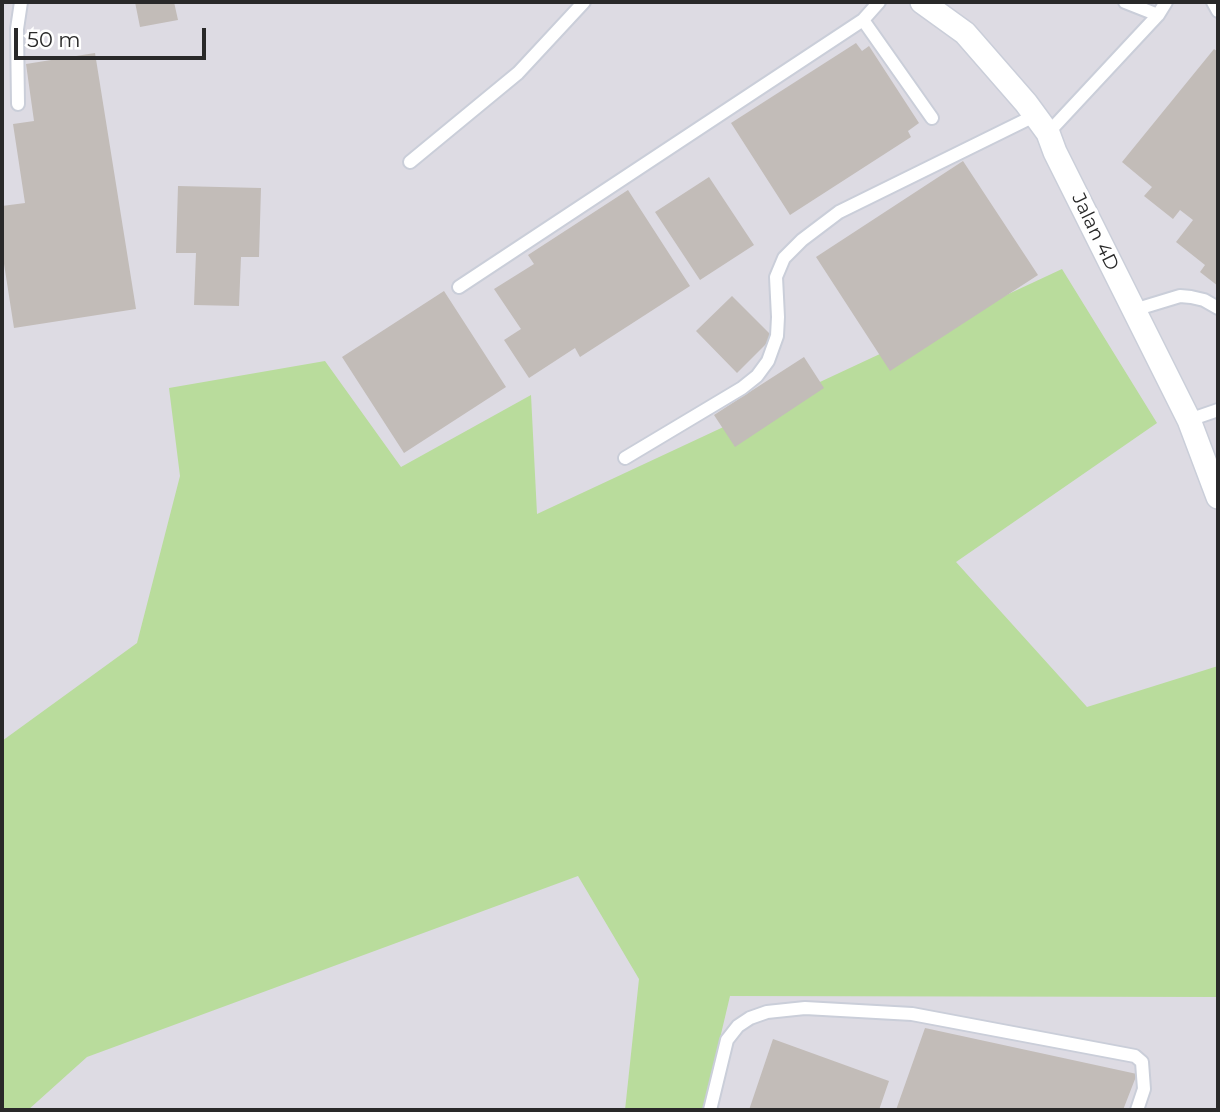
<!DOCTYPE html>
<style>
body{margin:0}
#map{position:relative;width:1220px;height:1112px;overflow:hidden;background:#eae2db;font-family:Montserrat,sans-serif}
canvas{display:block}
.frame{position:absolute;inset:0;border:4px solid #292929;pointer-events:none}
.scale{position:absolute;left:14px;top:28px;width:192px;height:32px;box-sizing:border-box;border:4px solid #292929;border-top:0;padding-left:9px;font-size:21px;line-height:24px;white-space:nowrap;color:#292929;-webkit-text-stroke:5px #fff;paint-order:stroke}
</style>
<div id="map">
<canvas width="1220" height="1112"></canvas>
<div class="frame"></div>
<div class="scale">50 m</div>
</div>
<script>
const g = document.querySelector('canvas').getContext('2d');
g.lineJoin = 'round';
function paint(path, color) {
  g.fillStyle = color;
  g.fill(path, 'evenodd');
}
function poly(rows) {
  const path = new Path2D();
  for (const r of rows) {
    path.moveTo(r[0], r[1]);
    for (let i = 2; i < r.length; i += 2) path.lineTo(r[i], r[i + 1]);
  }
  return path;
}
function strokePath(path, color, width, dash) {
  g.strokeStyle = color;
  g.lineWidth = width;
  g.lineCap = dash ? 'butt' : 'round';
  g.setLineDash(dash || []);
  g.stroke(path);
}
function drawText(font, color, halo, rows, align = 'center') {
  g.font = font + ' Montserrat,sans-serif';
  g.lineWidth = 7;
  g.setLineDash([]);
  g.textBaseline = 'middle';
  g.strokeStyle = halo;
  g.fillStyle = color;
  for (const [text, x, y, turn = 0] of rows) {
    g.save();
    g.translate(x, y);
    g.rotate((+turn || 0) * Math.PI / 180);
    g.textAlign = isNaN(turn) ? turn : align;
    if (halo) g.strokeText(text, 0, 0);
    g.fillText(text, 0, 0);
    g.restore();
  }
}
paint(poly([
 [2,2,1218,2,1218,1110,2,1110]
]), '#dddbe3');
paint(poly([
 [1062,269,1157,423,956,562,1087,707,1218,666,1218,997,730,996,703,1110,625,1110,639,979,578,876,87,1057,28,1110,2,1110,2,741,137,643,180,476,169,388,325,361,401,467,531,395,537,514]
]), '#b9dc9c');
paint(poly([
 [135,2,174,2,178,20,140,27],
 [856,43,862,51,869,46,919,123,908,131,911,137,790,215,731,123],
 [1214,49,1218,52,1218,286,1200,272,1205,265,1176,242,1193,220,1180,210,1173,219,1144,196,1152,187,1122,162],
 [95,53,136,309,14,328,2,251,2,206,25,203,13,124,34,121,26,64],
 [963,161,1038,275,890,371,816,257],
 [709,177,754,245,700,280,655,212],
 [178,186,261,188,259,257,241,257,239,306,194,305,196,253,176,253],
 [628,190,690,286,580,357,575,348,529,378,504,340,521,329,494,289,534,264,528,255],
 [444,291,506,387,404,453,342,357],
 [732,296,773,337,737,373,696,331],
 [804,357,824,388,735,447,714,415],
 [925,1028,1137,1074,1123,1110,896,1110],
 [773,1039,889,1081,879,1110,749,1110]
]), '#c2bcb8');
const service = poly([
 [1125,2,1158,15],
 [1213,2,1218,11],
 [863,20,932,118],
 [18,104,17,29,21,2],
 [1048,133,1158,15,1166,2],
 [410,162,518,73,584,2],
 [459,287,863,20,879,2],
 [1134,310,1180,296,1191,297,1204,300,1218,308],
 [1189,420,1218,410],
 [625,458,742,388,757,376,768,361,777,336,778,317,776,277,784,258,802,240,839,212,1034,116],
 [710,1110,727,1040,738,1026,750,1018,767,1012,805,1008,912,1014,1135,1056,1142,1062,1144,1089,1137,1110]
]);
const minor = poly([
 [922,2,965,33,1026,103,1048,133,1055,152,1189,420,1218,497]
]);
strokePath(service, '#caced9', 16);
strokePath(minor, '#caced9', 26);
strokePath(service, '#fff', 12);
strokePath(minor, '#fff', 23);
drawText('19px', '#292929', '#fff', [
 ["Jalan 4D",1095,232,64]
]);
</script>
